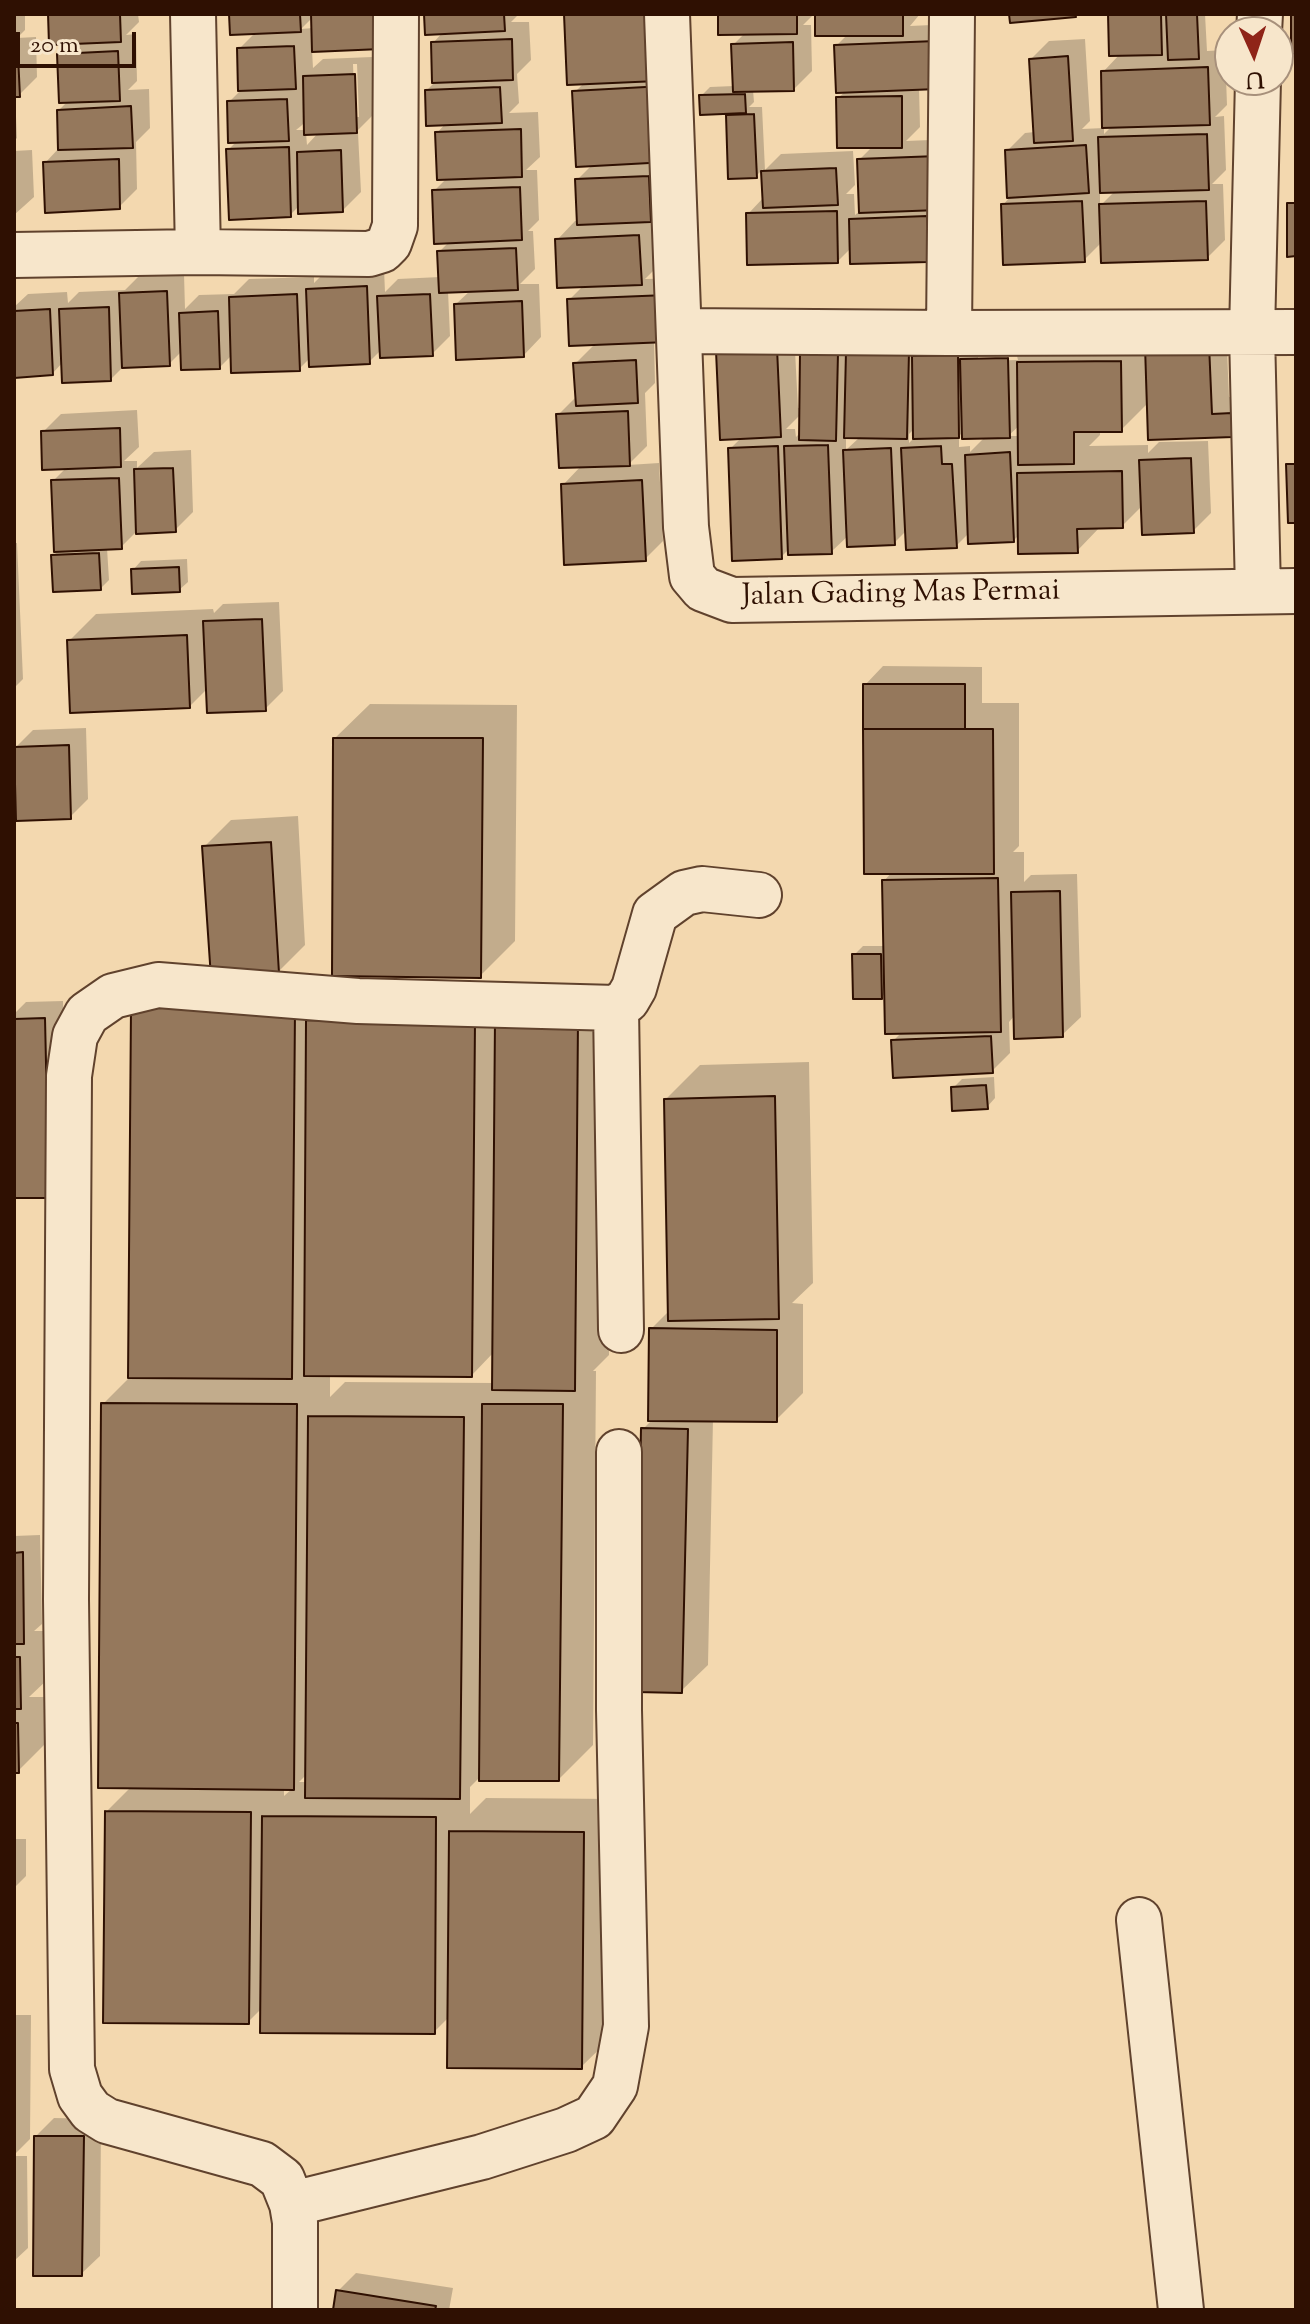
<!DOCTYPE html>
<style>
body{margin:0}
#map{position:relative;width:1310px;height:2324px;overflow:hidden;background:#f3d8af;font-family:"Sorts Mill Goudy",serif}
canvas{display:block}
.frame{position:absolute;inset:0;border:16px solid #2f1002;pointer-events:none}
.north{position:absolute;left:1214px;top:16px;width:80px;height:80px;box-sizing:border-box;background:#f7e6cb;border:2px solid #a7907b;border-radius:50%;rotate:177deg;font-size:22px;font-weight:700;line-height:32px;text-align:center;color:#2f1002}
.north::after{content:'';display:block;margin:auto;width:28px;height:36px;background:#8f2418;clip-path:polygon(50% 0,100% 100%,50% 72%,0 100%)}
.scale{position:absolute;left:16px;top:32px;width:120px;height:36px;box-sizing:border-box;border:4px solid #2f1002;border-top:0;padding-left:10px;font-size:24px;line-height:28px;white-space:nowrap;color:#2f1002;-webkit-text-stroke:6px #f7e6cb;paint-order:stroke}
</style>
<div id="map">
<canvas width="1310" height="2324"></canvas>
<div class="frame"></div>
<div class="north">U</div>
<div class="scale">20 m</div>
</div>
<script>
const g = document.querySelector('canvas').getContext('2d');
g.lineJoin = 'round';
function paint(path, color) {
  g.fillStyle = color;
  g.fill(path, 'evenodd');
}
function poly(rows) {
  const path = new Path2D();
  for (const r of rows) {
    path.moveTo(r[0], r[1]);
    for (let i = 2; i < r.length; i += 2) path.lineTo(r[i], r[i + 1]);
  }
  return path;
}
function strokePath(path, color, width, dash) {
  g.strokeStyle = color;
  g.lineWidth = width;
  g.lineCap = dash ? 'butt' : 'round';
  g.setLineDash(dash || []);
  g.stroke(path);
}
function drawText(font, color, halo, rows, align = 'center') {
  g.font = font + ' "Sorts Mill Goudy",serif';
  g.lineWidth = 6;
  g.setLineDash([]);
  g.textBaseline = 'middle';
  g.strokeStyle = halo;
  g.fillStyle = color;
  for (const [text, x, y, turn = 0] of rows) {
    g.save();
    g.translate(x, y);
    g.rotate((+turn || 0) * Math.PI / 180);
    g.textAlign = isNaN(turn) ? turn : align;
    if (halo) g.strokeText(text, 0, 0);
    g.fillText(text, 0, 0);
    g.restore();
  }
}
paint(poly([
 [14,14,25,14,25,30,17,38,36,37,37,77,19,95,15,95,17,138,14,141],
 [50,14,138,14,139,22,126,35,136,34,137,81,128,90,149,89,150,128,136,142,137,189,119,207,45,163,60,147,59,110,68,101,59,55,72,42],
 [231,14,397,14,312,50,313,68,323,59,372,57,375,113,355,133,358,133,361,192,343,210,300,205,290,215,228,150,238,140,229,102,240,91,239,49,256,32],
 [313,17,313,28,301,29],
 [353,64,357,64,359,117,355,117],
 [306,121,306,130,296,130,301,126],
 [319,132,307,145,306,133],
 [426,14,519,14,511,22,529,22,531,60,517,74,519,103,509,113,538,112,540,157,526,170,537,170,539,220,528,231,533,231,535,269,520,284,539,284,541,337,523,356,456,304,471,290,448,291,450,336,432,354,382,349,369,362,311,357,299,369,233,354,220,367,182,351,169,364,124,366,111,379,63,362,52,374,14,376,14,307,28,294,67,292,68,303,79,292,125,290,139,276,184,274,185,309,199,295,234,294,249,279,314,277,314,283,326,271,384,269,385,292,398,279,440,277,439,252,449,242,434,191,447,178,437,133,446,123,427,90,434,83,433,43,443,32],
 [566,14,683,14,668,202,652,218,657,218,659,265,645,279,684,278,654,341,655,383,645,393,647,446,628,465,659,463,663,541,645,559,563,485,582,465,558,415,577,396,575,364,596,343,569,300,584,285,557,240,575,221,579,221,577,180,593,164,575,92,585,82],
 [720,14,814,14,803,25,811,25,812,71,794,89,753,90,754,102,749,107,762,107,765,170,781,154,853,151,855,185,846,194,854,194,855,215,861,210,859,160,873,146,838,98,846,91,836,46,848,34,817,14,920,14,910,26,953,24,919,88,920,127,906,141,955,139,928,260,852,247,838,261,748,214,764,197,763,169,756,176,728,116,732,111,701,96,710,87,734,86,733,45,745,33],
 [1110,14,1205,14,1207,51,1225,50,1227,105,1215,117,1224,116,1226,170,1212,184,1223,184,1225,240,1207,258,1102,242,1084,260,1003,205,1009,198,1007,151,1025,133,1035,132,1031,59,1049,41,1085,39,1090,121,1082,129,1104,128,1104,134,1112,126,1103,72,1120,54],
 [1100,191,1115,191,1100,206],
 [32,150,34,197,14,215,14,151],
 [1226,326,1229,397,1250,396,1232,435,1149,402,1121,430,1100,430,1100,435,1089,446,1148,445,1148,453,1159,442,1208,441,1211,513,1193,531,1143,505,1122,526,1101,526,1077,551,1020,534,1014,540,970,532,956,546,907,530,894,543,849,535,831,552,790,548,781,557,730,449,742,437,718,352,794,331,798,408,801,408,802,353,1025,341,1025,356,1046,336],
 [1017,356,1018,360,978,361,978,357],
 [801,414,801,432,796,437,795,429,786,429],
 [1020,425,1020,436,1008,436],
 [915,428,915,437,909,443,909,434],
 [964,431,986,436,970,452,970,446,959,447,959,436],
 [846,436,860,437,846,450],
 [137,410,139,447,124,461,137,461,137,468,154,452,191,450,193,512,175,530,136,532,121,547,107,548,109,580,100,589,53,556,59,550,53,481,67,467,43,432,61,414],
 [14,543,17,543,23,679,14,688],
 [187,559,188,582,179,590,133,570,141,561],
 [279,602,283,691,265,709,208,688,190,706,69,641,96,614,213,609,214,613,223,604],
 [883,666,982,667,982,703,1019,703,1019,846,1013,852,1024,852,1024,882,1031,875,1077,874,1081,1017,1062,1035,1016,1014,1009,1022,1010,1053,992,1071,893,1041,902,1032,886,992,882,997,854,955,863,946,885,946,884,881,892,872,865,685],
 [370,704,517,705,515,941,480,976,335,738],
 [86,728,88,799,70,817,15,748,33,730],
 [298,816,305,945,275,975,329,975,328,1000,532,984,612,985,609,1355,593,1371,596,1371,593,1745,559,1779,481,1776,470,1787,470,1814,486,1798,617,1799,616,2033,581,2067,450,2016,434,2032,262,2008,248,2022,107,1811,132,1786,103,1404,130,1377,133,1008,212,974,204,847,231,820],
 [494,1352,494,1383,345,1382,330,1397,330,1374,472,1375],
 [308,1773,308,1782,299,1782],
 [284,1788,293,1788,284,1796],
 [63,1001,67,1178,14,1196,14,1014,26,1002],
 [809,1062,813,1283,792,1303,803,1304,803,1393,776,1420,713,1419,708,1665,681,1691,643,1429,653,1419,651,1329,670,1310,666,1099,700,1065],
 [994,1077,995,1098,987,1107,953,1088,962,1079],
 [40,1535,42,1624,34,1631,46,1631,47,1680,29,1697,44,1697,45,1744,18,1771,14,1771,14,1536],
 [14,1839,26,1839,26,1876,14,1888],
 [14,2015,31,2015,30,2139,14,2155],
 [54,2118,101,2119,100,2256,81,2274,36,2136],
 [14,2156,27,2156,28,2248,14,2261],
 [356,2273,453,2288,449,2310,335,2310,338,2291]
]), '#0003');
const building = poly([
 [48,14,120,14,121,42,49,45,48,14],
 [229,14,300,14,301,32,230,35,229,14],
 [311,14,379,14,381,49,312,52,311,14],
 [424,14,504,14,505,31,425,35,424,14],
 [564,14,656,14,658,81,567,85,564,14],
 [718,14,797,14,797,34,718,35,718,14],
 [815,14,903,14,903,36,815,36,815,14],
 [1009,14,1075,14,1076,17,1010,23,1009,14],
 [1108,14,1161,14,1162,55,1109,56,1108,14],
 [1166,14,1197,14,1199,59,1168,60,1166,14],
 [1291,14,1296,14,1296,54,1291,54,1291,14],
 [512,39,513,80,432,83,431,42,512,39],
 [936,41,938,89,836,93,834,45,936,41],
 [793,42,794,91,733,92,731,44,793,42],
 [294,46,296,89,238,91,237,48,294,46],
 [118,51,120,101,59,103,57,54,118,51],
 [14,55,18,55,20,97,14,97,14,55],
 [1068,56,1073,141,1034,143,1029,59,1068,56],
 [1208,67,1210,125,1102,128,1101,71,1208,67],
 [355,74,357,133,304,135,303,76,355,74],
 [664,86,668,162,576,167,572,91,664,86],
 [500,87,502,123,426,126,425,90,500,87],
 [745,94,746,113,700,115,699,95,745,94],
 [902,96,902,148,837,148,836,97,902,96],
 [287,99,289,141,228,143,227,101,287,99],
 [131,106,133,148,58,150,57,110,131,106],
 [754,114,757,178,728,179,726,115,754,114],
 [521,129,522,177,437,180,435,132,521,129],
 [1207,134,1209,190,1100,193,1098,137,1207,134],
 [1086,145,1089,193,1007,198,1005,150,1086,145],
 [289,147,291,217,229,220,226,149,289,147],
 [341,150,343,212,298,214,297,152,341,150],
 [938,156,939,210,859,213,857,159,938,156],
 [119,159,120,209,45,213,43,162,119,159],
 [836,168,838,205,763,208,761,171,836,168],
 [649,176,651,222,577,225,575,179,649,176],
 [520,187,522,240,434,244,432,190,520,187],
 [1082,201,1085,262,1003,265,1001,204,1082,201],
 [1206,201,1208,260,1101,263,1099,204,1206,201],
 [1287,203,1296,203,1296,256,1287,257,1287,203],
 [837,211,838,263,747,265,746,213,837,211],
 [927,216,928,262,850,264,849,219,927,216],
 [639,235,642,285,557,288,555,239,639,235],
 [516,248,518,290,439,293,437,251,516,248],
 [367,286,370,364,309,367,306,289,367,286],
 [167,291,170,366,122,368,119,293,167,291],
 [297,294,300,371,231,373,229,297,297,294],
 [430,294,433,356,380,358,377,296,430,294],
 [667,295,668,342,569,346,567,299,667,295],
 [522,301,524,357,456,360,454,304,522,301],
 [109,307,111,381,62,383,59,309,109,307],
 [50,309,53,375,14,378,14,311,50,309],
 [218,311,220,369,181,370,179,313,218,311],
 [1209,344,1212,414,1232,413,1233,437,1148,440,1145,346,1209,344],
 [777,348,781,437,720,440,716,351,777,348],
 [846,351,909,352,907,439,844,438,846,351],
 [800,352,838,353,836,441,799,440,800,352],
 [958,355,959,438,913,439,912,356,958,355],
 [1008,358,1010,438,962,439,960,359,1008,358],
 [636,360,638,403,576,406,573,363,636,360],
 [1121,361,1122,432,1074,432,1074,464,1018,465,1017,362,1121,361],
 [628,411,630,466,559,468,556,414,628,411],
 [120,428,121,467,42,470,41,431,120,428],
 [828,445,832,554,788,555,784,446,828,445],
 [778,446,782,559,732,561,728,448,778,446],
 [941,446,942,464,952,464,957,548,906,550,901,448,941,446],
 [891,448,895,545,847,547,843,450,891,448],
 [1010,452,1014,542,968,544,965,455,1010,452],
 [1191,458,1194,533,1142,535,1139,460,1191,458],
 [1286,464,1296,464,1296,523,1288,523,1286,464],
 [173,468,176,532,136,534,134,469,173,468],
 [1122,471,1123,528,1077,529,1078,553,1018,554,1017,473,1122,471],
 [119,478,122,549,54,552,51,480,119,478],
 [642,480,646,561,564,565,561,484,642,480],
 [99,553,101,590,53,592,51,555,99,553],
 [179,567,180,592,132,594,131,569,179,567],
 [262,619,266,711,207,713,203,621,262,619],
 [187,635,190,708,70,713,67,640,187,635],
 [863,684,965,684,965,729,863,729,863,684],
 [863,729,993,729,994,874,864,874,863,729],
 [333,738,483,738,481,978,332,976,333,738],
 [69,745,71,819,16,821,14,747,69,745],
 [271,842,279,973,211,978,202,846,271,842],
 [998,878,1001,1032,885,1034,882,880,998,878],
 [1060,891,1063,1037,1014,1039,1011,892,1060,891],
 [852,954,881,954,882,999,853,999,852,954],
 [131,1007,295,1009,292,1379,128,1378,131,1007],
 [45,1018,49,1198,14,1198,14,1019,45,1018],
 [495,1018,578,1019,575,1391,492,1390,495,1018],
 [306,1020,475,1021,472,1377,304,1376,306,1020],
 [991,1036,993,1073,893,1078,891,1040,991,1036],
 [986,1085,988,1109,952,1111,951,1087,986,1085],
 [775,1096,779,1319,668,1321,664,1099,775,1096],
 [649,1328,777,1330,777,1422,648,1421,649,1328],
 [101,1403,297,1404,294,1790,98,1788,101,1403],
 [482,1404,563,1404,559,1781,479,1781,482,1404],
 [308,1416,464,1417,460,1799,305,1798,308,1416],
 [641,1428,688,1429,682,1693,636,1692,641,1428],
 [23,1552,24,1644,14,1644,14,1553,23,1552],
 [14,1657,20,1657,21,1709,14,1709,14,1657],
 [14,1723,18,1723,19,1773,14,1773,14,1723],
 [105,1811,251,1812,249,2024,103,2023,105,1811],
 [262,1816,436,1817,435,2034,260,2033,262,1816],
 [449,1831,584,1832,582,2069,447,2068,449,1831],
 [34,2136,84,2136,82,2276,33,2276,34,2136],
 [336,2290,436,2306,435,2310,333,2310,336,2290]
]);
paint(building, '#95785c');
strokePath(building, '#2f1002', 2);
const minor = poly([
 [193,14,198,252],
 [667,14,686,527,692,576,703,589,732,600,1296,591],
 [1259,32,1260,14],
 [1258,80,1252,333,1258,591],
 [14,255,198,252,369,254,382,250,389,243,395,226,396,14],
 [681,331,949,333,1296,332],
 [949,333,952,14],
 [616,1008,621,1330],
 [1139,1920,1181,2310],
 [292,2204,482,2157,566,2130,594,2117,615,2086,626,2026,619,1710,619,1452],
 [295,2310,295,2222,292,2204,282,2179,262,2164,107,2121,91,2111,80,2096,72,2069,66,1599,69,1076,75,1036,87,1014,113,996,158,985,358,1001,616,1008,627,1000,634,988,655,914,684,893,702,889,759,895]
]);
strokePath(minor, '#60422d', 48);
strokePath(minor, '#f7e6cb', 44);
drawText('30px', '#2f1002', '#f7e6cb', [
 ["Jalan Gading Mas Permai",901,596,-1]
]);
</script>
